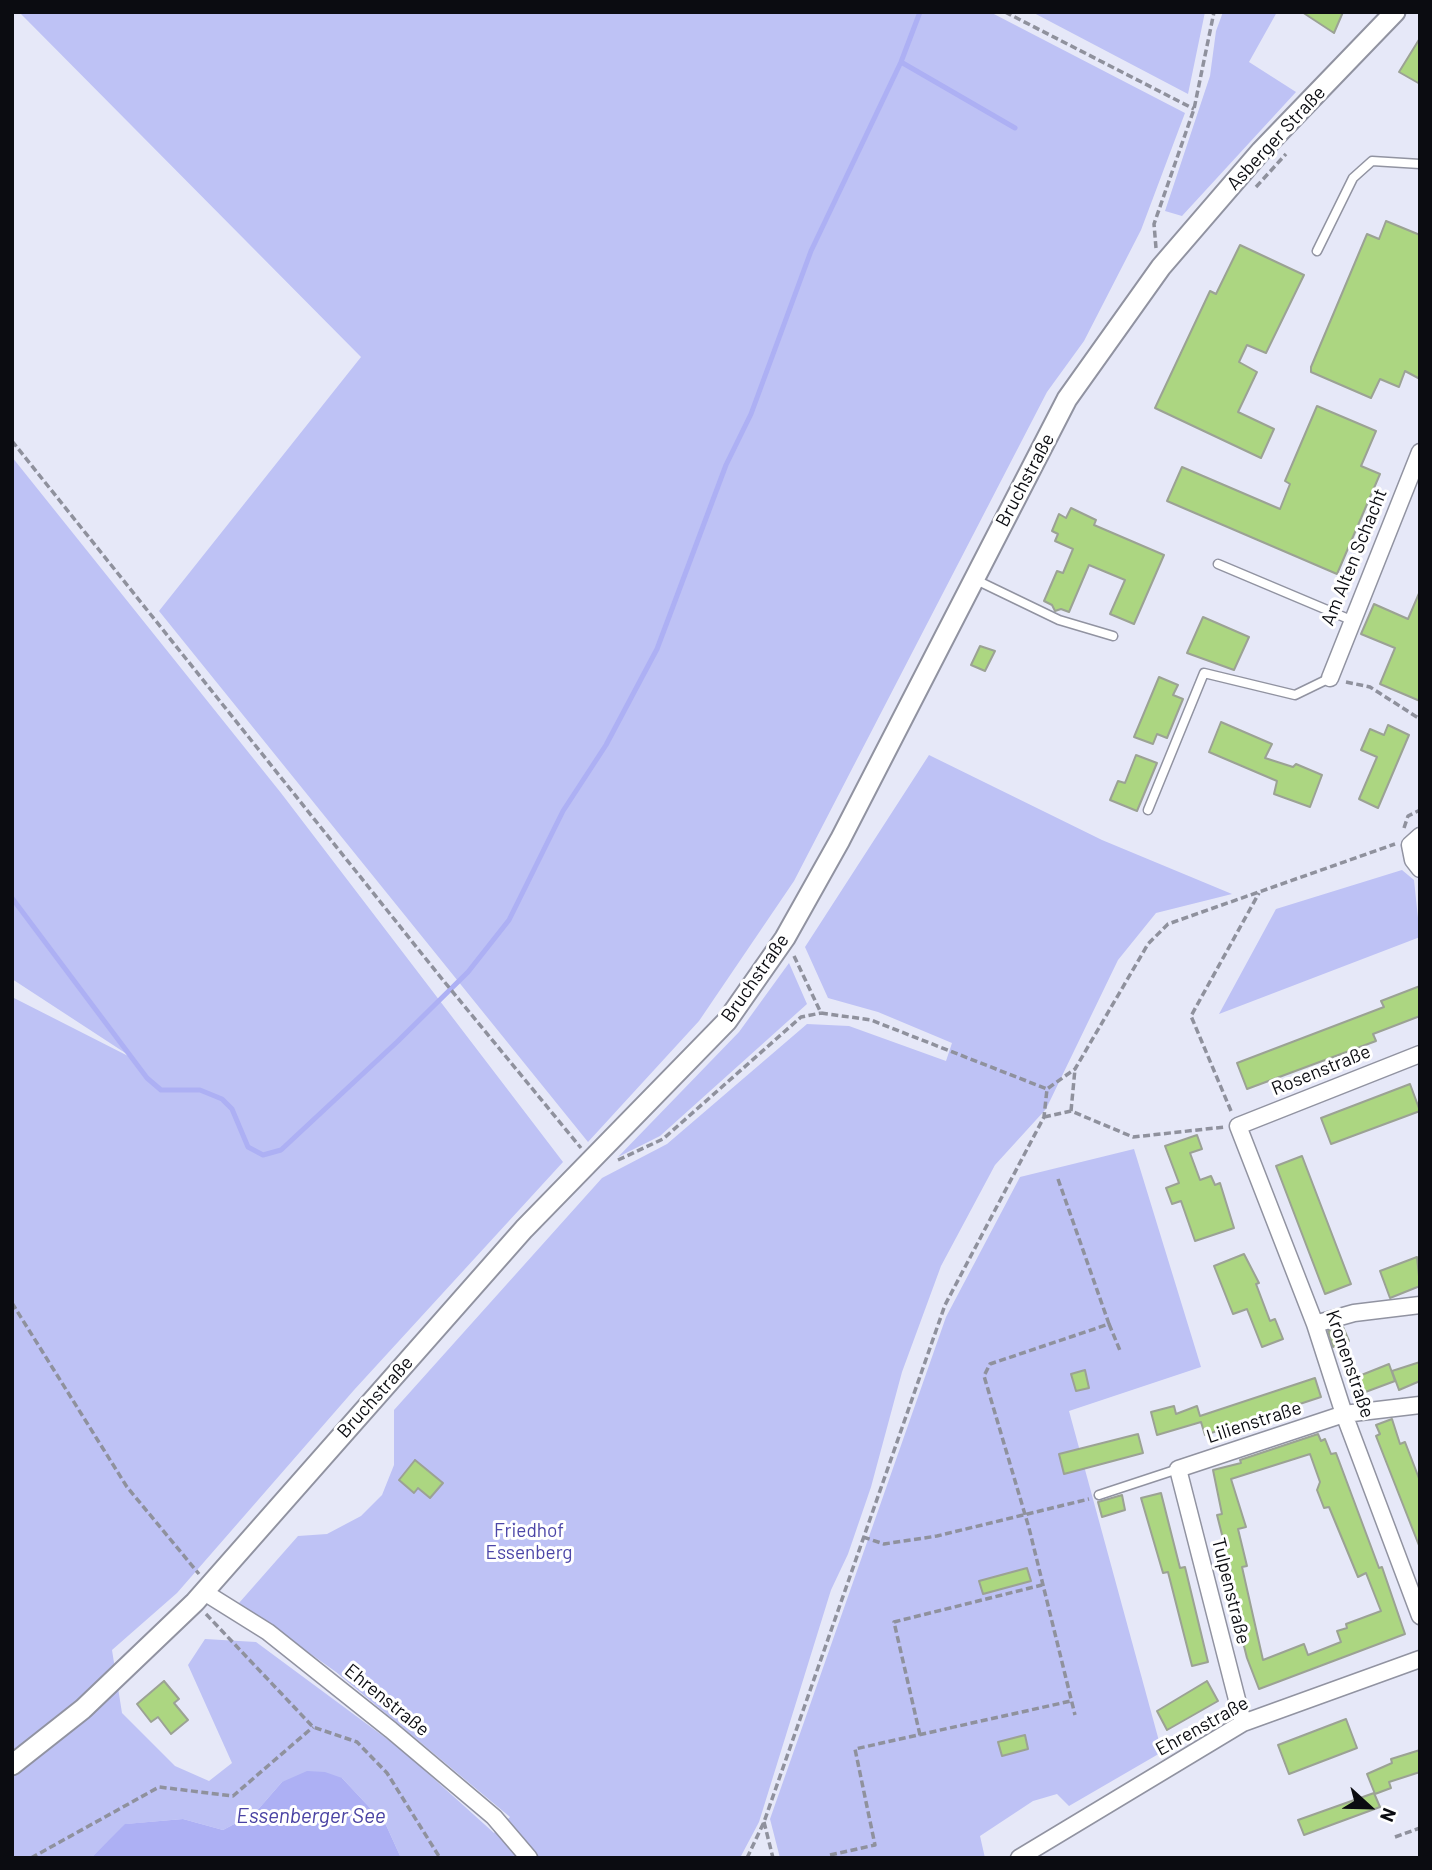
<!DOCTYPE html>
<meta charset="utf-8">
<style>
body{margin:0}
#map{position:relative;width:1432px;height:1870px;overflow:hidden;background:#e6e8f8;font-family:Barlow,sans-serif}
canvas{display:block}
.frame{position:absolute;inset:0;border:14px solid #0b0c11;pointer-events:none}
.north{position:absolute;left:1334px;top:1772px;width:70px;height:70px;-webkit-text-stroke:5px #fff;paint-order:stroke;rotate:112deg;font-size:19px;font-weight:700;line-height:28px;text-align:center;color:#0b0c11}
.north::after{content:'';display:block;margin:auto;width:24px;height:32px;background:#0b0c11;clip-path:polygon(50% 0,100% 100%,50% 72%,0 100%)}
</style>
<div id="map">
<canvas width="1432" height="1870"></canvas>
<div class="frame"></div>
<div class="north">N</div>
</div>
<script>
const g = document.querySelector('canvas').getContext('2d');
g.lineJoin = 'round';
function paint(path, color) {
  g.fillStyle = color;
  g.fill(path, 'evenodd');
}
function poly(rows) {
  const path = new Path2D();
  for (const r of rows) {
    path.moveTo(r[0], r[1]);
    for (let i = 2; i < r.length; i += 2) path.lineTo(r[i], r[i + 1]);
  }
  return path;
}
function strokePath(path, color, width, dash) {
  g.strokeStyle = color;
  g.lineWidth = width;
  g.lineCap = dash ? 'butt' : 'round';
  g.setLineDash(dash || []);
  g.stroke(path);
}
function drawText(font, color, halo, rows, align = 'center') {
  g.font = font + ' Barlow,sans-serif';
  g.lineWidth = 6;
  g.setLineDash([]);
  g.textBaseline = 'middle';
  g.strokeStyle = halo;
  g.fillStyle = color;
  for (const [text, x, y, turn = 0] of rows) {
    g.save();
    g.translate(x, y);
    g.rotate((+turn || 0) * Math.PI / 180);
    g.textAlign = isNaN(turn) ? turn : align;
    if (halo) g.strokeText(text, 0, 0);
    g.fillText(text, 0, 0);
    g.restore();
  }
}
paint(poly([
 [19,12,990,12,1185,113,1141,230,1084,341,1047,392,794,881,699,1021,588,1142,159,611,361,357],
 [1032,12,1205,12,1188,94],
 [1223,12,1277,12,1249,62,1296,92,1182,216,1165,211,1210,76,1216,31],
 [12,457,281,793,563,1162,354,1390,177,1593,112,1650,122,1713,175,1766,209,1781,232,1763,188,1665,205,1639,256,1642,402,1750,494,1833,510,1817,336,1672,239,1603,298,1536,327,1534,361,1516,382,1495,394,1465,394,1410,602,1178,667,1144,807,1024,849,1026,946,1061,952,1043,878,1012,828,998,805,947,929,755,1102,840,1232,894,1156,913,1118,960,1046,1109,995,1165,941,1266,902,1372,871,1487,848,1554,831,1590,759,1822,740,1858,401,1858,386,1825,342,1778,282,1782,255,1813,223,1830,183,1819,126,1824,91,1858,12,1858,12,997,136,1060,12,979],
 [1402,870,1414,880,1420,937,1219,1014,1276,909],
 [789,963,807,1004,660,1136,618,1157,739,1032],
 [1134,1149,1201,1367,1069,1411,1162,1752,1069,1806,1057,1794,1033,1801,980,1836,985,1858,780,1858,770,1819,946,1317,1020,1177]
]), '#bec2f5');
paint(poly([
 [307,1771,325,1772,342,1778,386,1825,401,1858,91,1858,125,1824,183,1819,223,1830,255,1813,282,1782]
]), '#adb0f4');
strokePath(poly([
 [901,62,1015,128],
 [12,898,147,1078,161,1090,200,1090,222,1099,232,1109,248,1147,263,1155,281,1150,397,1042,468,972,509,920,563,811,606,745,657,649,726,465,751,414,811,251,901,62,920,12]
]), '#adb0f4', 5);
const building = poly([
 [1302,12,1343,12,1334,33,1302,12],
 [1420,38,1420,84,1399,72,1420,38],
 [1386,221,1420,235,1420,379,1405,371,1399,387,1380,379,1371,398,1311,372,1311,367,1367,234,1379,239,1386,221],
 [1240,245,1304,275,1266,353,1247,345,1239,362,1257,372,1238,412,1274,429,1261,458,1155,408,1210,291,1216,294,1240,245],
 [1317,406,1376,431,1361,466,1380,474,1337,574,1167,501,1182,467,1280,509,1290,484,1285,481,1317,406],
 [1071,508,1096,520,1094,525,1164,555,1134,624,1110,614,1125,580,1089,565,1069,612,1061,609,1055,611,1052,605,1044,601,1057,571,1063,573,1073,549,1055,541,1058,534,1052,531,1059,514,1066,518,1071,508],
 [1420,591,1420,701,1380,684,1395,648,1361,634,1374,604,1408,619,1420,591],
 [1203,617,1249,637,1234,670,1187,653,1203,617],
 [980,646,995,651,985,671,971,665,980,646],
 [1159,677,1178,685,1173,695,1183,699,1167,738,1157,734,1153,744,1134,737,1159,677],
 [1221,722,1272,744,1265,758,1293,767,1296,764,1322,775,1310,807,1274,794,1277,781,1209,752,1221,722],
 [1388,725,1409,735,1378,808,1359,799,1377,757,1361,750,1370,729,1384,735,1388,725],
 [1136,755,1157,763,1137,811,1110,800,1118,781,1125,783,1136,755],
 [1420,986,1420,1016,1373,1034,1376,1041,1247,1089,1237,1063,1384,1007,1381,1001,1420,986],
 [1410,1084,1420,1111,1331,1144,1321,1118,1410,1084],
 [1197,1135,1202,1149,1190,1153,1200,1180,1211,1176,1215,1185,1220,1183,1234,1228,1195,1241,1181,1201,1172,1204,1166,1188,1179,1183,1165,1146,1197,1135],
 [1302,1156,1351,1284,1325,1294,1276,1166,1302,1156],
 [1244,1254,1259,1283,1256,1284,1270,1321,1275,1319,1283,1339,1262,1347,1247,1309,1233,1314,1214,1266,1244,1254],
 [1417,1257,1420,1286,1390,1298,1380,1271,1417,1257],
 [1343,1327,1349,1341,1333,1347,1328,1331,1343,1327],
 [1420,1362,1420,1381,1399,1390,1392,1371,1420,1362],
 [1389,1364,1395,1381,1360,1394,1354,1378,1389,1364],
 [1085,1370,1089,1388,1076,1391,1071,1374,1085,1370],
 [1315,1378,1321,1397,1205,1435,1201,1422,1157,1435,1151,1412,1174,1406,1176,1414,1197,1406,1200,1416,1315,1378],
 [1392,1419,1400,1444,1405,1442,1420,1481,1420,1548,1376,1436,1380,1434,1376,1425,1392,1419],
 [1138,1434,1143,1453,1064,1474,1059,1454,1138,1434],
 [1318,1434,1321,1441,1325,1439,1331,1454,1336,1453,1379,1568,1382,1567,1405,1634,1259,1689,1247,1658,1225,1571,1231,1570,1217,1515,1222,1514,1213,1470,1241,1463,1240,1460,1318,1434],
 [1310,1454,1320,1482,1317,1490,1324,1508,1329,1507,1358,1577,1366,1573,1381,1611,1346,1624,1347,1628,1337,1631,1341,1642,1308,1655,1304,1644,1263,1660,1242,1567,1247,1566,1238,1529,1246,1527,1231,1479,1310,1454],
 [415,1460,443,1483,430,1498,418,1488,414,1493,399,1480,415,1460],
 [1161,1493,1180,1568,1185,1567,1208,1662,1192,1666,1168,1572,1163,1573,1141,1498,1161,1493],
 [1122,1495,1125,1510,1102,1517,1098,1502,1122,1495],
 [1027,1568,1031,1581,983,1594,979,1581,1027,1568],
 [164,1681,179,1699,174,1703,188,1720,171,1734,158,1717,151,1722,137,1704,164,1681],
 [1207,1681,1218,1701,1167,1730,1157,1711,1207,1681],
 [1346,1719,1357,1748,1289,1774,1278,1745,1346,1719],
 [1025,1735,1028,1749,1002,1756,998,1742,1025,1735],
 [1420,1750,1420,1772,1389,1782,1391,1788,1375,1794,1367,1774,1392,1763,1391,1759,1420,1750],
 [1374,1793,1380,1807,1304,1835,1298,1820,1374,1793]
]);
paint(building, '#acd681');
strokePath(building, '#9ba294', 2);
const service = poly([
 [1317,251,1353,178,1372,161,1420,164],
 [1218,564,1351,620],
 [974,579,1059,620,1113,636],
 [1148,810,1204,673,1295,695,1330,678],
 [1099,1495,1178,1469]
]);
const minor = poly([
 [1330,678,1420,452],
 [1420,836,1410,845,1413,860,1420,869],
 [1420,1054,1238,1126,1315,1324,1344,1414,1420,1616],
 [1315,1324,1354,1313,1420,1305],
 [204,1592,268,1632,391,1730,494,1817,529,1858],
 [1243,1723,1178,1469,1344,1414,1420,1405],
 [1019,1858,1243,1723,1420,1659]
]);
const tertiary = poly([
 [12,1765,83,1709,195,1602,524,1229,727,1021,785,938,840,840,1067,399,1161,267,1261,151,1395,12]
]);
strokePath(service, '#9193a1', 11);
strokePath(minor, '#9193a1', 19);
strokePath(tertiary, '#9193a1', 23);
strokePath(poly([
 [1005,12,1194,109],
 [1256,187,1286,154],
 [1156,248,1154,224,1194,109,1214,12],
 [12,441,438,974,581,1148],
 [1346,682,1370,687,1420,719],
 [1404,828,1408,816,1420,810],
 [794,956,821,1013,871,1020,1047,1089],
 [1071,1111,1075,1069],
 [1231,1111,1191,1016,1259,893],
 [1044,1117,1071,1111,1133,1137,1225,1127],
 [618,1160,663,1139,801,1017,821,1013],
 [1058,1179,1109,1324,990,1364,984,1376,1029,1528,1075,1715],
 [12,1303,127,1487,199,1574],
 [1109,1324,1121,1353],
 [863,1537,884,1544,937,1536,1089,1499],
 [206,1614,313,1727,357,1742,387,1773,440,1858],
 [920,1735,894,1622,1042,1585],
 [764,1822,773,1858],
 [1395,1837,1420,1828],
 [830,1855,875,1845,855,1749,1071,1701],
 [31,1858,159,1787,233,1796,313,1727],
 [747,1858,764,1822,945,1305,1044,1117,1047,1089,1075,1069,1148,944,1168,924,1395,844]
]), '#8f919d', 3.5, [7, 3.5]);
strokePath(service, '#fff', 8);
strokePath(minor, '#fff', 16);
strokePath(tertiary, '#fff', 19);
drawText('19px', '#0b0c11', '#fff', [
 ["Asberger Straße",1276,138,-47],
 ["Bruchstraße",1025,480,-62],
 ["Am Alten Schacht",1354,557,-68],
 ["Bruchstraße",755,978,-55],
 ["Rosenstraße",1321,1070,-22],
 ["Kronenstraße",1350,1364,71],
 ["Bruchstraße",375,1397,-48],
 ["Lilienstraße",1254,1422,-18],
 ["Tulpenstraße",1231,1591,76],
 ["Ehrenstraße",387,1700,39],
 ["Ehrenstraße",1202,1726,-29]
]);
drawText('19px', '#4c46a7', '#fff', [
 ["Friedhof",529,1531],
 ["Essenberg",529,1553]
]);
drawText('italic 21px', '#4942a3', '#fff', [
 ["Essenberger See",311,1816]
]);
</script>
